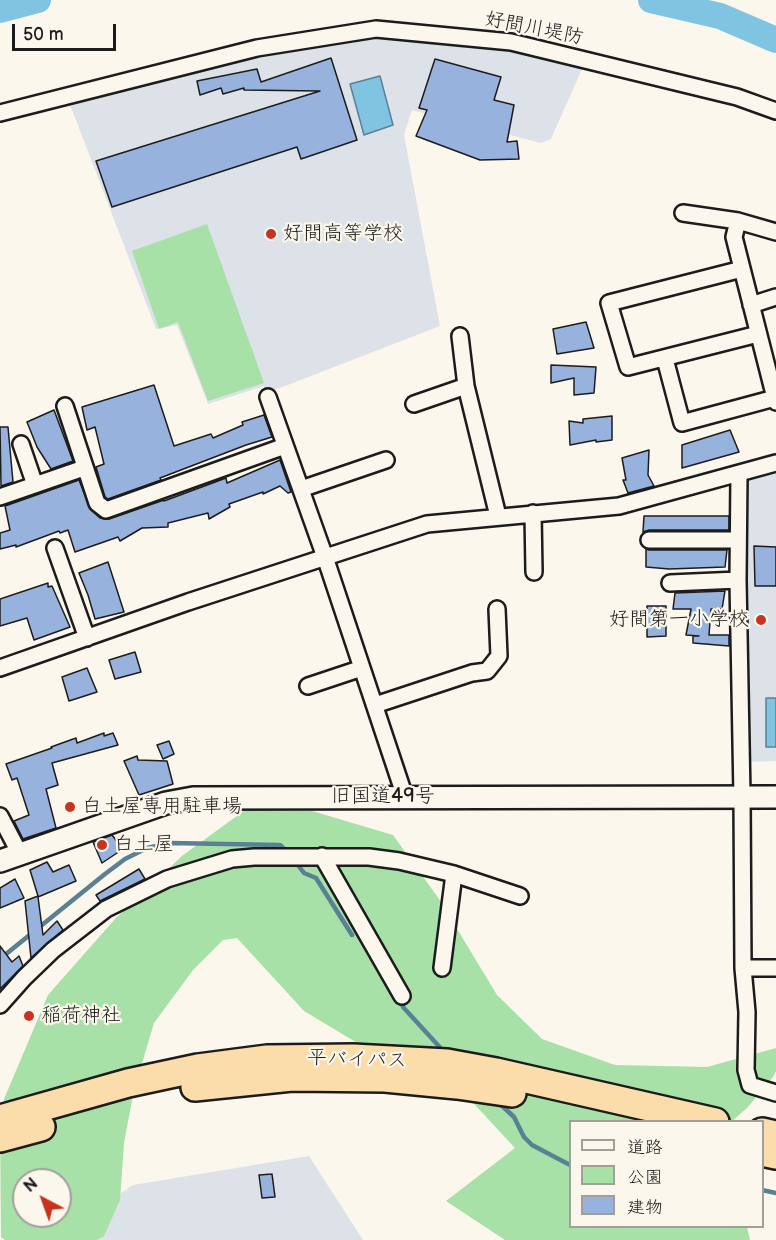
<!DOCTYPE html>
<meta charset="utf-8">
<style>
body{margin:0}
#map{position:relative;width:776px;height:1240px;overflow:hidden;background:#fbf7ec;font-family:"Balsamiq Sans","Klee One",sans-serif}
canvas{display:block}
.legend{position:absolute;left:569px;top:1120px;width:195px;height:108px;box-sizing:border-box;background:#fbf7ec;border:2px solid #a29f99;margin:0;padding:8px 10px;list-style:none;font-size:18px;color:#1c1c1c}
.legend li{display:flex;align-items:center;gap:12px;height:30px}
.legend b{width:30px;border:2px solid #a29f99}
.north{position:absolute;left:12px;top:1168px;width:60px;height:60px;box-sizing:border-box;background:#fbf7ec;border:2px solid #a29f99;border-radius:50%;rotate:319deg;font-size:16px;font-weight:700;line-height:24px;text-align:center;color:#1c1c1c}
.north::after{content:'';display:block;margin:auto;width:21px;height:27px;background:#c8321e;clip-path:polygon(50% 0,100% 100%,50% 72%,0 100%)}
.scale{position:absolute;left:12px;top:24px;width:104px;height:27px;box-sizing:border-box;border:3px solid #1c1c1c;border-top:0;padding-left:8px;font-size:18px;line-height:21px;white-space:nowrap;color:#1c1c1c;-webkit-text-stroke:4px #fbf7ec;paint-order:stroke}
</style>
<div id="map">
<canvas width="776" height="1240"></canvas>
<ul class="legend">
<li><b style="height:8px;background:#fbf7ec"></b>道路</li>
<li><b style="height:16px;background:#a7e1a7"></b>公園</li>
<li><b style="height:16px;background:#98b2de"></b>建物</li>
</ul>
<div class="north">N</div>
<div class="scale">50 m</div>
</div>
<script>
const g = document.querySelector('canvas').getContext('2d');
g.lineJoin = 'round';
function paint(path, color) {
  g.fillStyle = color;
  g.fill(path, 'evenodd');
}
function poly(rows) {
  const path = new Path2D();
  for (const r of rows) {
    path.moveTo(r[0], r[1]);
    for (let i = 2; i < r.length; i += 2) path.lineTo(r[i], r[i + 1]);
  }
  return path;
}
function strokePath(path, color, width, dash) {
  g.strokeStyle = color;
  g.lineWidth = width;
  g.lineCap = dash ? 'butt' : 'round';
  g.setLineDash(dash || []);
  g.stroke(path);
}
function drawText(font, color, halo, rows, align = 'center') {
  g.font = font + ' "Balsamiq Sans","Klee One",sans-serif';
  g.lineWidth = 4.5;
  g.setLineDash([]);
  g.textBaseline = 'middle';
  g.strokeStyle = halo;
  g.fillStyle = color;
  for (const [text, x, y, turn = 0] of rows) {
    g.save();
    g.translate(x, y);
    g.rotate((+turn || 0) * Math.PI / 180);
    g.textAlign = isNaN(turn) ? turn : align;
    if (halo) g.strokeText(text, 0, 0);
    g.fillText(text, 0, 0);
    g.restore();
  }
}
paint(poly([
 [376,29,586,60,551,139,541,143,412,110,404,135,440,326,267,393,264,386,208,404,177,325,156,329,69,102,262,47],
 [776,472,776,761,744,762,746,480],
 [309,1156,363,1240,85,1240,84,1218,133,1185]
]), '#dde2e8');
paint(poly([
 [207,224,264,383,208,401,178,322,159,329,132,251],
 [245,810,312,811,393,835,439,899,497,995,542,1039,615,1065,707,1067,776,1048,776,1071,773,1077,747,1108,732,1121,570,1122,570,1226,747,1227,750,1240,505,1240,446,1201,515,1148,463,1092,389,1062,304,1011,237,938,223,940,193,970,154,1023,134,1090,124,1143,120,1200,104,1236,97,1240,5,1240,1,1237,0,1121,4,1099,48,995,115,919,182,856],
 [24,1180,60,1180,60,1216,24,1216]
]), '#a7e1a7');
const water = poly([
 [380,76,393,125,364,135,350,84,380,76],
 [766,698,776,698,776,747,766,747,766,698]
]);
paint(water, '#81c4e2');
strokePath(water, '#598193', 1.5);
strokePath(poly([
 [294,860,304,873,316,878,352,935],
 [0,959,105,874,125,859,147,848,170,843,280,845,289,853],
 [403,1007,446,1054],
 [498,1102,514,1117,524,1137,532,1145,570,1165],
 [762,1190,776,1193]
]), '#598193', 4.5);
strokePath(poly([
 [651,0,720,16,776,40],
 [0,10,38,0]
]), '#81c4e2', 26);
const building = poly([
 [331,58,357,140,301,159,297,147,112,207,96,161,320,91,244,90,244,88,223,94,221,88,200,95,197,81,257,69,261,82,331,58],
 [435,59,501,77,494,100,514,105,507,142,517,141,519,159,480,160,416,136,427,110,419,108,435,59],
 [586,322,594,348,557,354,553,329,586,322],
 [551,365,596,367,594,393,574,395,574,378,551,383,551,365],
 [154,385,174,446,211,434,213,438,243,425,242,422,264,415,272,437,246,445,160,478,161,480,108,499,105,497,96,467,104,464,95,427,87,430,82,407,154,385],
 [54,410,73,461,51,469,37,447,27,422,54,410],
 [612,416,612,440,596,442,596,440,570,445,569,421,583,423,583,419,612,416],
 [0,427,8,427,13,482,1,486,0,427],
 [730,430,739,452,682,468,682,445,730,430],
 [649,450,648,475,654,486,628,493,623,480,626,480,622,458,649,450],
 [280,460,291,492,288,493,280,486,263,494,263,492,229,504,230,507,209,519,208,513,168,523,168,527,142,528,120,541,118,537,75,552,68,530,60,533,59,531,16,547,16,545,0,549,0,533,10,530,5,506,79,480,91,510,100,518,109,519,164,500,164,501,226,478,227,483,280,460],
 [644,516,729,516,729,530,649,530,643,532,644,516],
 [754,546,776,547,776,586,755,586,754,546],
 [646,549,649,550,727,550,725,567,669,569,646,567,646,549],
 [108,562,124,612,95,619,88,595,79,573,108,562],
 [48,583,48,587,52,586,70,627,34,640,27,618,0,626,0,599,48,583],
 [725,591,722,609,711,609,709,635,729,635,729,646,693,643,693,636,699,636,686,635,691,609,673,609,675,593,725,591],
 [647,606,666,606,666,636,647,637,647,606],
 [135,652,141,672,115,679,109,660,135,652],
 [87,668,97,692,69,701,62,677,87,668],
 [104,733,104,736,113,733,118,745,52,763,58,785,46,789,56,828,23,839,14,821,29,815,17,778,12,780,6,764,52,748,51,747,76,738,77,743,104,733],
 [169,741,174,754,163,759,157,745,169,741],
 [137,756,138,760,167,761,173,784,139,795,124,761,137,756],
 [112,835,123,849,102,863,93,842,112,835],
 [47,862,53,872,69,865,76,881,38,897,43,935,57,921,63,930,31,958,25,901,38,896,30,870,47,862],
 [139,869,145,879,100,901,96,895,139,869],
 [15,879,24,898,0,908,0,888,15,879],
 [0,946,12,962,19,956,23,966,0,989,0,946],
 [272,1174,275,1197,262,1198,259,1175,272,1174]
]);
paint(building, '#98b2de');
strokePath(building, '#1c1c1c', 1.5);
const street = poly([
 [0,113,257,48,376,29,511,42,737,97,776,111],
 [683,213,738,221,776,232],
 [738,221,734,237,776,402],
 [742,269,609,303,628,367,758,334],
 [751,305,776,297],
 [460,336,466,386,498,516],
 [665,359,682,423,775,398],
 [268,397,325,557,405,797],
 [414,404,466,386],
 [65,406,97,503,106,510,285,446],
 [21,444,35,485],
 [739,474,738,580,742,796,743,968,747,1012,746,1070,750,1085,776,1093],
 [301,489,386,460],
 [0,497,81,469],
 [533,513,534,572],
 [649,540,738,540],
 [55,548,87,638],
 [670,583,738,580],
 [0,668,188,602,427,524,619,506,776,463],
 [308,686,362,668],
 [375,705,472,673,487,671,499,656,497,609],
 [0,816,20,854],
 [322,856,402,996],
 [442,968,454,874],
 [743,968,776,968],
 [0,1005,24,978,53,950,106,909,167,879,232,859,254,857,369,857,399,861,454,874,520,896]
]);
const secondary = poly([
 [0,861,166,803,193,798,776,797]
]);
const highway = poly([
 [195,1087,292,1077,385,1078,457,1085,512,1093],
 [0,1119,128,1083,198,1068,267,1059,353,1058,447,1063,496,1072,715,1122],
 [762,1132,776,1135],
 [0,1138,41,1127],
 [762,1152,776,1155]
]);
strokePath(street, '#1c1c1c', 20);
strokePath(secondary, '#1c1c1c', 26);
strokePath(highway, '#1c1c1c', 32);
strokePath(street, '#fbf7ec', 15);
strokePath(secondary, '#fbf7ec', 21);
strokePath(highway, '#fbddab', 27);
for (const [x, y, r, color] of [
 [271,234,6,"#c8321e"],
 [761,620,6,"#c8321e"],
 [70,807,6,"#c8321e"],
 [102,845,6,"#c8321e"],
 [29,1016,6,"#c8321e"]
]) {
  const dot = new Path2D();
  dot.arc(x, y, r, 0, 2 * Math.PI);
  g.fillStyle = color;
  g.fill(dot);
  strokePath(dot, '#fbf7ec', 2);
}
drawText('20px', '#1c1c1c', '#fbf7ec', [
 ["好間川堤防",534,29,11],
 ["旧国道49号",383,797],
 ["平バイパス",357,1060,2]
]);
drawText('20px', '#1c1c1c', '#fbf7ec', [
 ["好間高等学校",283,234],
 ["好間第一小学校",749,620,"right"],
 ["白土屋専用駐車場",82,807],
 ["白土屋",114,845],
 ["稲荷神社",41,1016]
], 'left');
</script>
